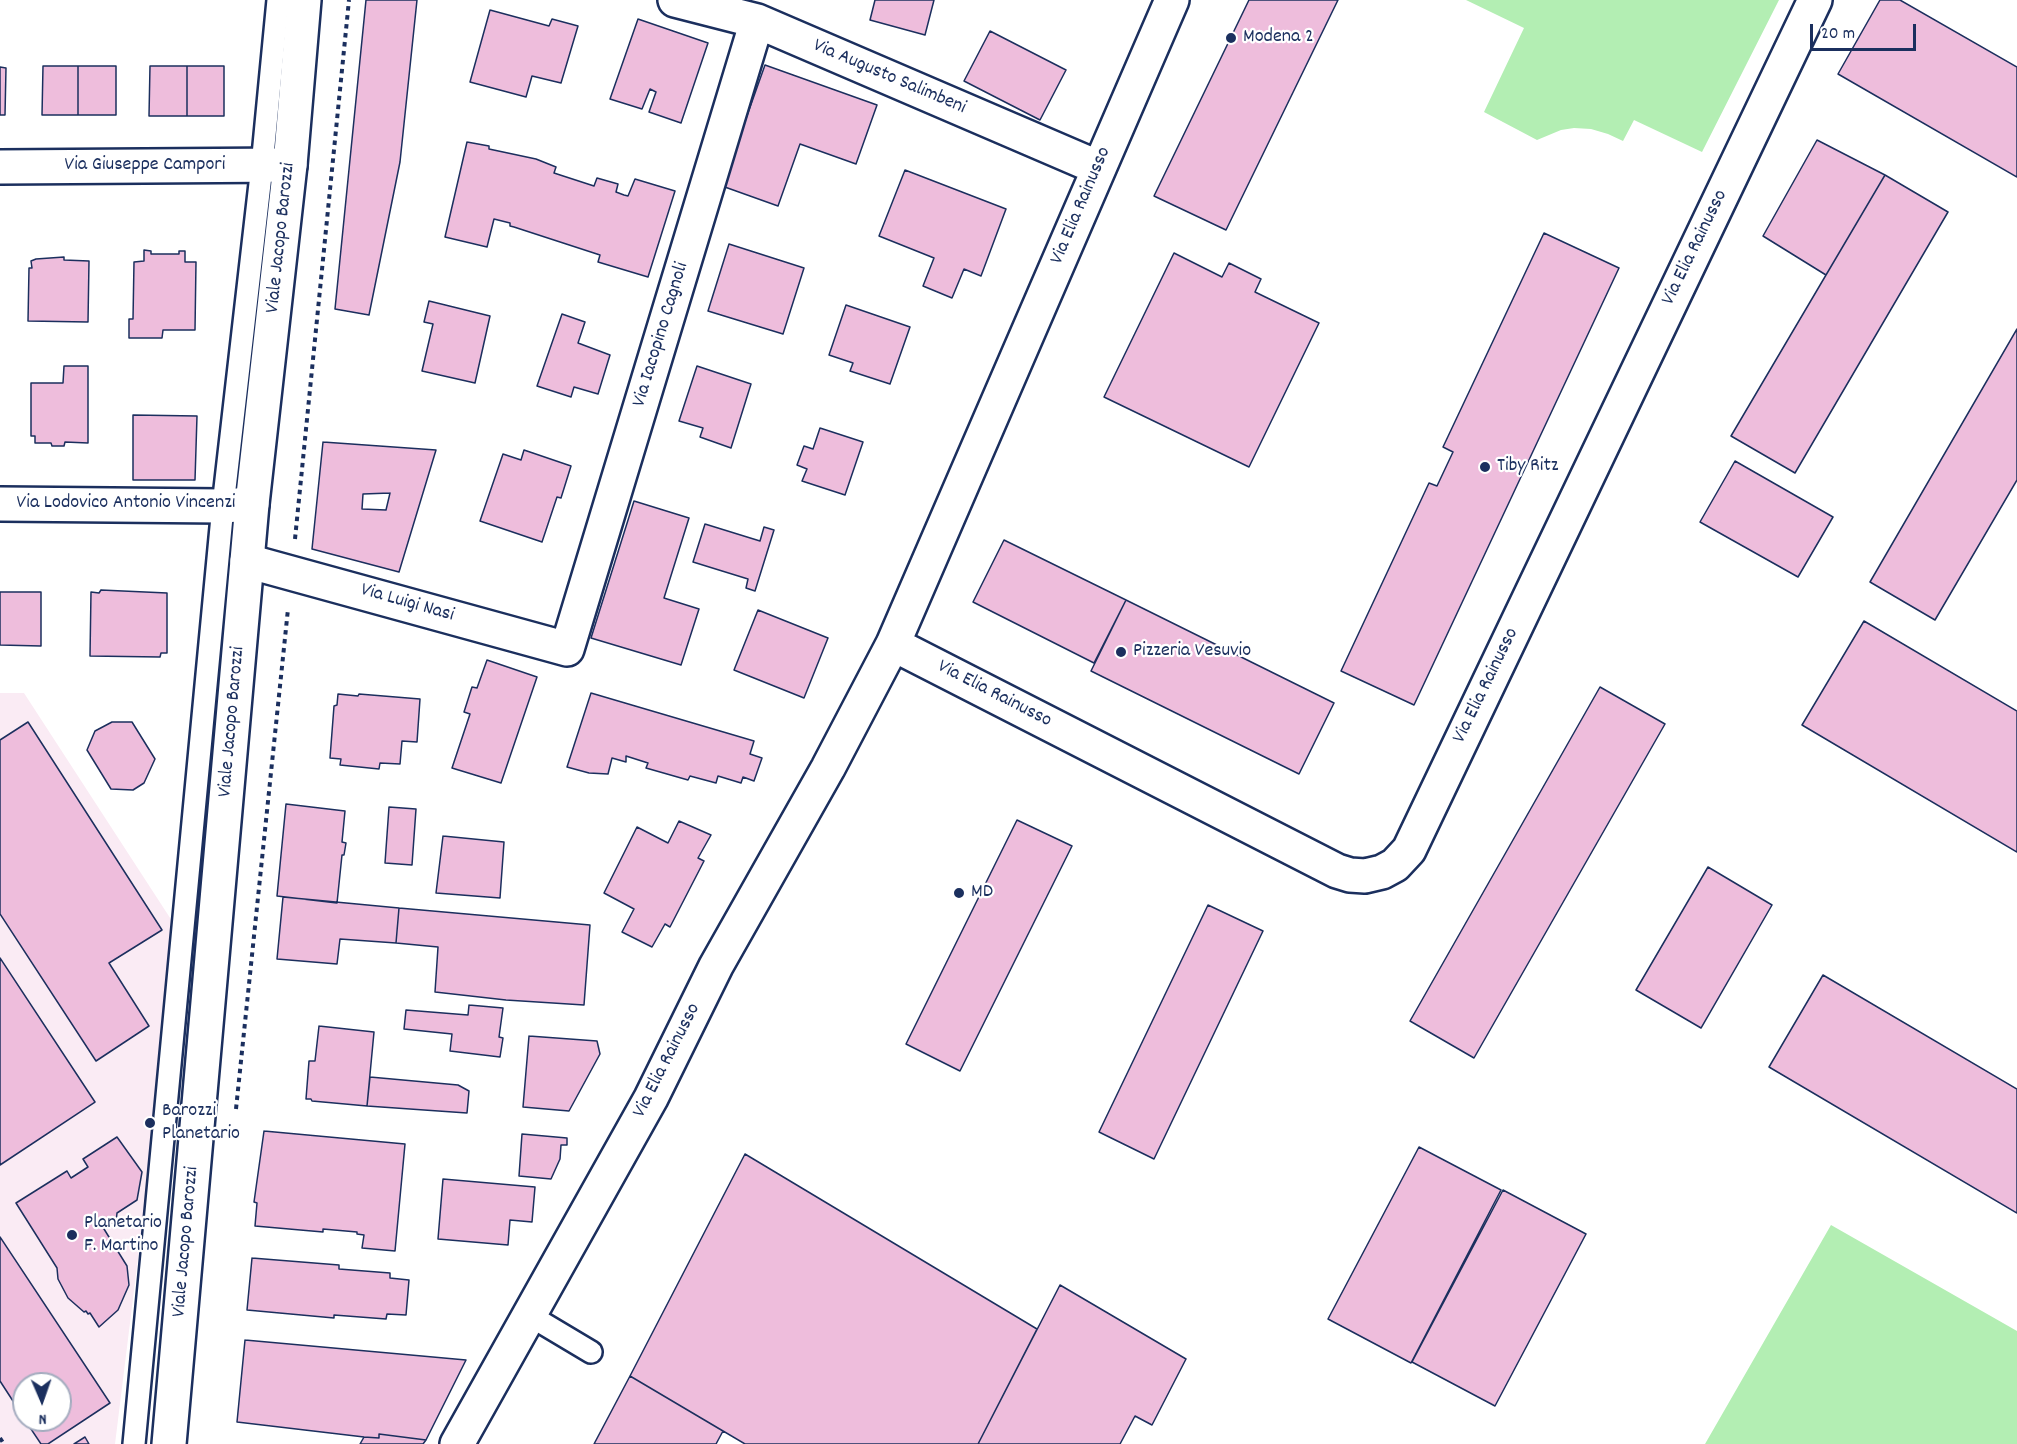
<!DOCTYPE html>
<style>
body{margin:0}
#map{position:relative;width:2017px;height:1444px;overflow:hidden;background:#fff;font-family:Dekko,sans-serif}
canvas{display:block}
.north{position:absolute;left:12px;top:1372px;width:60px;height:60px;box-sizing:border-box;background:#fff;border:2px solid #a4acbf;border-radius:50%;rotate:178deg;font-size:16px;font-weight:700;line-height:24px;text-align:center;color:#1b2f5e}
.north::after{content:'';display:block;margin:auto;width:21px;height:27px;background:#1b2f5e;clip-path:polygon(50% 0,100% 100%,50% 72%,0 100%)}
.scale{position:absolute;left:1810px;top:24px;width:106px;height:27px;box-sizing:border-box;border:3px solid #1b2f5e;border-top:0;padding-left:8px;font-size:18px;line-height:21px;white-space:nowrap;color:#1b2f5e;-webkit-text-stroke:4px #fff;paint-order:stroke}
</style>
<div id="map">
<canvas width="2017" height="1444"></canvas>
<div class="north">N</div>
<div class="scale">20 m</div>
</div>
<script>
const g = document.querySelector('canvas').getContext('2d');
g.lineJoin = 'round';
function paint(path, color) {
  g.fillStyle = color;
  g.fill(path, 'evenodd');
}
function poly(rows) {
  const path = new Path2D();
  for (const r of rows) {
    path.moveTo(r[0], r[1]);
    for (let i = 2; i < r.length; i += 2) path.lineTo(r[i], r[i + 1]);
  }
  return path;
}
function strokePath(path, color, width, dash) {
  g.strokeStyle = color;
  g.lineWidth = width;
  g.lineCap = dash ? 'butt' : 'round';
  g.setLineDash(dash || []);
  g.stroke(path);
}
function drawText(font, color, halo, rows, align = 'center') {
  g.font = font + ' Dekko,sans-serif';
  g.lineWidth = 4.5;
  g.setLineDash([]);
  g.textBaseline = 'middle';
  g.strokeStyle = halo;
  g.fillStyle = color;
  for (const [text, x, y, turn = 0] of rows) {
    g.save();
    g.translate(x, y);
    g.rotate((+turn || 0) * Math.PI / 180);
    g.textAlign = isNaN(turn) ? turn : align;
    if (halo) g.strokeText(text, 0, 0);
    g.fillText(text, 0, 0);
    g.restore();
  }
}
paint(poly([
 [0,693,24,693,174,924,166,1032,115,1444,0,1444],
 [24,1384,60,1384,60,1420,24,1420]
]), '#faebf4');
paint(poly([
 [1466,0,1779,0,1702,152,1634,120,1623,141,1608,134,1591,129,1574,128,1561,130,1537,140,1484,112,1524,28],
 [1831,1225,2017,1331,2017,1444,1705,1444]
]), '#b3eeb3');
const building = poly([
 [366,0,417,0,400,162,369,315,335,309,366,0],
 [875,0,934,0,925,35,870,20,875,0],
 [1249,0,1338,0,1226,230,1154,196,1249,0],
 [1880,0,1900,0,2017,67,2017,177,1838,74,1880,0],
 [490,10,549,26,552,19,578,26,561,83,532,76,526,97,470,82,490,10],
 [638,19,708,43,681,123,649,112,656,92,650,89,642,109,610,99,638,19],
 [990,31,1066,70,1040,120,964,81,990,31],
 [765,65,877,105,856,164,800,144,778,206,722,186,765,65],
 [43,66,78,66,78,115,42,115,43,66],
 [78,66,116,66,116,115,78,115,78,66],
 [150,66,187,66,187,116,149,116,150,66],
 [187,66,224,66,224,116,187,116,187,66],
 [0,67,6,68,5,115,0,115,0,67],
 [1817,140,1885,175,1826,275,1763,236,1817,140],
 [467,142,489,146,489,149,536,159,556,167,554,173,594,186,597,178,618,184,616,192,624,195,628,196,635,179,675,191,648,277,598,262,600,255,514,227,510,226,510,223,494,219,487,247,445,237,467,142],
 [905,170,1006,209,981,276,964,269,952,298,923,286,934,258,879,236,905,170],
 [1885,175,1948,212,1795,473,1731,436,1885,175],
 [1544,233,1619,268,1414,705,1341,671,1429,483,1437,486,1453,452,1443,447,1544,233],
 [729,244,804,268,783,334,708,311,729,244],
 [144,250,151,251,151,254,179,254,179,251,185,251,185,262,196,262,195,330,163,330,162,338,129,338,129,319,133,319,134,262,144,261,144,250],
 [1174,253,1222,277,1229,263,1261,279,1255,292,1319,323,1249,467,1104,397,1174,253],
 [64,257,64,260,89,261,88,322,28,321,29,268,32,268,31,261,36,259,64,257],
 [429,301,490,316,475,383,422,371,433,324,424,322,429,301],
 [846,305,910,327,890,384,850,371,853,363,829,355,846,305],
 [562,314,585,322,578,343,610,355,598,394,574,387,571,397,537,386,562,314],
 [2017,329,2017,480,1935,620,1870,582,2017,329],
 [64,366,88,366,88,443,65,442,64,446,52,446,51,443,35,443,35,436,31,436,31,383,63,383,64,366],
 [697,366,751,384,731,448,700,437,703,428,679,421,697,366],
 [133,415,197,416,195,480,133,480,133,415],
 [820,428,863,442,845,495,802,481,807,469,797,465,804,446,813,449,820,428],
 [323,442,436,450,399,572,312,549,323,442],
 [390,493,386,510,362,509,363,494,390,493],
 [524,450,571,466,561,498,557,497,542,542,480,521,503,454,521,460,524,450],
 [1735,461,1833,517,1798,577,1700,522,1735,461],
 [634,501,689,518,664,598,699,609,681,665,591,638,634,501],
 [705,524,760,541,764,527,774,530,755,591,746,588,748,579,693,562,705,524],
 [1004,540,1126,600,1094,663,973,602,1004,540],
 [101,590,167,593,167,653,161,653,160,657,90,656,91,592,99,593,101,590],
 [0,592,41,592,41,646,0,645,0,592],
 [1126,600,1334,703,1299,774,1091,671,1126,600],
 [758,610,828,638,804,698,734,670,758,610],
 [1864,621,2017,711,2017,852,1802,725,1864,621],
 [487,660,537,677,501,783,452,768,470,714,464,712,472,687,477,688,487,660],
 [1600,687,1665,724,1474,1058,1410,1021,1600,687],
 [591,693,754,741,750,754,762,758,754,781,743,777,741,783,718,776,716,783,690,776,688,780,646,768,648,763,626,756,626,762,612,758,608,774,589,773,567,767,591,693],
 [338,694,358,696,359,694,420,699,417,742,402,741,400,764,380,763,379,769,340,765,341,759,330,758,334,706,337,705,338,694],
 [28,722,162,930,109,963,149,1026,96,1061,0,914,0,740,28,722],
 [112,722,132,722,155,759,144,783,133,790,111,789,87,750,95,731,112,722],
 [286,804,345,811,342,842,346,843,344,855,342,855,337,903,277,896,286,804],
 [389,807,416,809,412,865,385,863,389,807],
 [1017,820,1072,846,960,1071,906,1044,1017,820],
 [679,821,711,835,698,858,704,861,670,927,665,924,652,947,622,932,634,909,604,893,637,827,668,843,679,821],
 [443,836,504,842,500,898,436,893,443,836],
 [1708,867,1772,905,1701,1028,1636,990,1708,867],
 [283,897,399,908,396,943,340,939,337,964,277,959,283,897],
 [1208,905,1263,931,1154,1159,1099,1132,1208,905],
 [399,908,590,925,584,1005,506,1000,435,992,438,947,396,943,399,908],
 [0,958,95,1102,0,1165,0,958],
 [1823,975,2017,1089,2017,1213,1769,1067,1823,975],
 [469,1005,503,1008,499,1037,503,1038,500,1057,450,1051,452,1034,404,1029,406,1010,468,1015,469,1005],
 [319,1026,374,1032,367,1106,312,1101,311,1099,306,1099,309,1061,315,1061,319,1026],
 [529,1036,597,1041,600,1054,569,1111,523,1107,529,1036],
 [370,1077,458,1085,469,1091,467,1113,367,1106,370,1077],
 [264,1131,405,1144,395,1251,362,1248,364,1235,357,1234,357,1232,323,1229,323,1232,255,1226,257,1203,254,1202,264,1131],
 [522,1134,567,1138,567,1145,561,1145,560,1159,551,1179,519,1176,522,1134],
 [117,1137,142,1172,137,1200,117,1213,116,1222,104,1229,127,1266,129,1285,118,1310,99,1327,90,1313,88,1314,86,1311,84,1312,68,1298,58,1279,57,1268,16,1203,67,1171,71,1178,88,1167,83,1159,117,1137],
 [1419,1147,1501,1190,1411,1363,1328,1319,1419,1147],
 [745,1154,1037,1329,978,1444,745,1444,630,1376,745,1154],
 [443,1179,535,1187,532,1222,510,1220,508,1245,438,1239,443,1179],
 [1503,1190,1586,1234,1495,1406,1412,1362,1503,1190],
 [0,1237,110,1403,48,1444,41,1444,25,1420,60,1420,60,1384,24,1384,24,1418,0,1381,0,1237],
 [252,1258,339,1265,339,1269,390,1273,390,1278,409,1280,406,1315,387,1314,386,1319,334,1315,334,1318,247,1310,252,1258],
 [1060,1285,1186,1359,1152,1425,1135,1416,1120,1444,978,1444,1060,1285],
 [245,1340,466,1360,426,1440,379,1434,379,1438,364,1437,237,1422,245,1340],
 [630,1376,723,1431,716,1444,594,1444,630,1376],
 [379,1434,426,1440,423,1444,360,1444,364,1437,379,1438,379,1434],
 [85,1437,89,1444,74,1444,85,1437]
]);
paint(building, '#eebddc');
strokePath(building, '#1b2f5e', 1.5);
const lane = poly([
 [529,1315,591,1352],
 [134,1444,223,506,262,166,278,0]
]);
const street = poly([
 [675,0,757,21,1099,168],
 [0,167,290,165],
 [0,504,223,506,252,504],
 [247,561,567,649,757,21],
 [893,644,1337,871,1350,875,1365,876,1382,872,1395,865,1409,850,1815,0],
 [457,1444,651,1098,716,966,828,768,893,644,1172,0]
]);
const secondary = poly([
 [169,1444,252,504,290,165,304,0]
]);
strokePath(lane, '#1b2f5e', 26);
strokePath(street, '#1b2f5e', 38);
strokePath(secondary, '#1b2f5e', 38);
strokePath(poly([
 [295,539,349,0],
 [236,1109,288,609],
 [0,1438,4,1444]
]), '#1b2f5e', 4, [4.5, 4.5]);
strokePath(lane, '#fff', 21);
strokePath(street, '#fff', 33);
strokePath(secondary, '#fff', 33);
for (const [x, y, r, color] of [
 [1231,38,6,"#1b2f5e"],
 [1485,467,6,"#1b2f5e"],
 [1121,652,6,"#1b2f5e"],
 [959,893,6,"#1b2f5e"],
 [150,1123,6,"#1b2f5e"],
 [72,1235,6,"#1b2f5e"]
]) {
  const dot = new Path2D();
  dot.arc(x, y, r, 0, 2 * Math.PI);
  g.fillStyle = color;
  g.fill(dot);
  strokePath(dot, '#fff', 2);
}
drawText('20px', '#1b2f5e', '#fff', [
 ["Modena 2",1243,38],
 ["Tiby Ritz",1497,467],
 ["Pizzeria Vesuvio",1133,652],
 ["MD",971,893],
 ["Barozzi",162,1112],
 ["Planetario",162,1135],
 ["Planetario",84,1224],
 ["F. Martino",84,1247]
], 'left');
drawText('20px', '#1b2f5e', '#fff', [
 ["Via Augusto Salimbeni",889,78,23],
 ["Via Giuseppe Campori",145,166],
 ["Via Elia Rainusso",1082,206,-67],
 ["Viale Jacopo Barozzi",282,238,-84],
 ["Via Elia Rainusso",1696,248,-64],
 ["Via Iacopino Cagnoli",662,335,-73],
 ["Via Lodovico Antonio Vincenzi",126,504],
 ["Via Luigi Nasi",407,604,16],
 ["Via Elia Rainusso",1487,686,-64],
 ["Via Elia Rainusso",994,695,27],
 ["Viale Jacopo Barozzi",233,722,-85],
 ["Via Elia Rainusso",668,1061,-63],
 ["Viale Jacopo Barozzi",187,1242,-85]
]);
</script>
